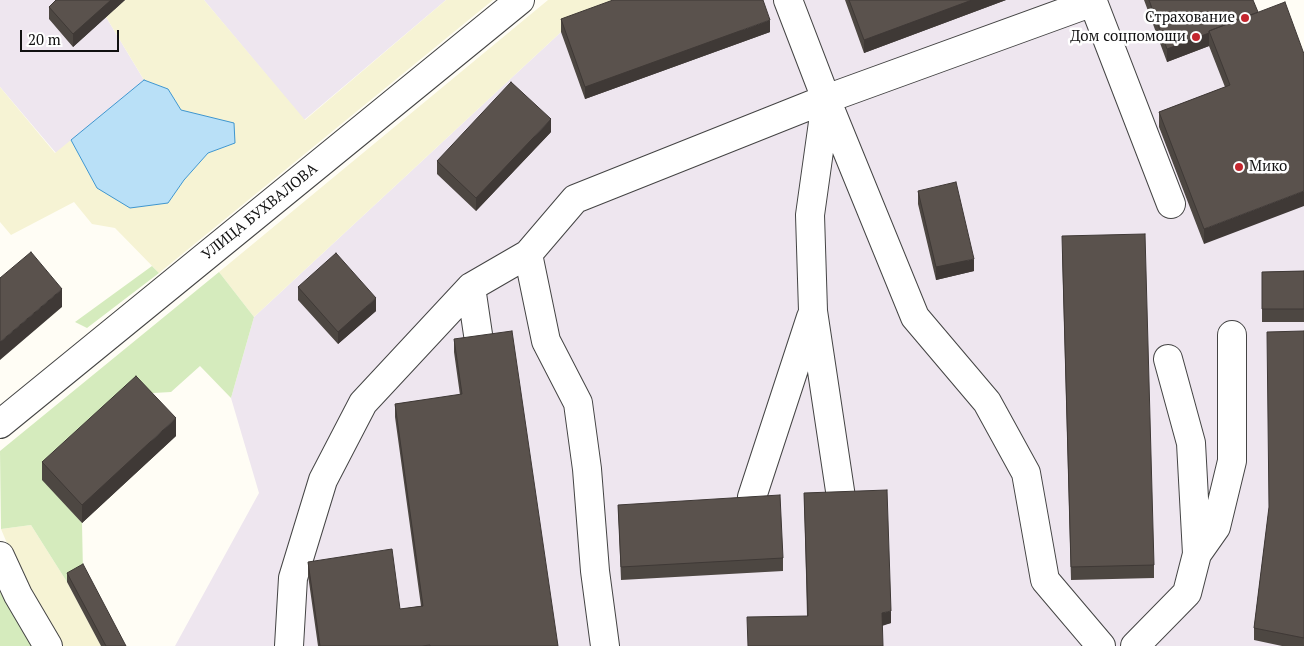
<!DOCTYPE html>
<meta charset="utf-8">
<style>
body{margin:0}
#map{position:relative;width:1304px;height:646px;overflow:hidden;background:#fffdf5;font-family:"PT Serif",serif}
canvas{display:block}
.scale{position:absolute;left:20px;top:30px;width:99px;height:22px;box-sizing:border-box;border:2px solid #111;border-top:0;padding-left:6px;font-size:15px;line-height:18px;white-space:nowrap;color:#111;-webkit-text-stroke:4px #fff;paint-order:stroke}
</style>
<div id="map">
<canvas width="1304" height="646"></canvas>
<div class="scale">20 m</div>
</div>
<script>
const g = document.querySelector('canvas').getContext('2d');
g.lineJoin = 'round';
function paint(path, color) {
  g.fillStyle = color;
  g.fill(path, 'evenodd');
}
function poly(rows) {
  const path = new Path2D();
  for (const r of rows) {
    path.moveTo(r[0], r[1]);
    for (let i = 2; i < r.length; i += 2) path.lineTo(r[i], r[i + 1]);
  }
  return path;
}
function strokePath(path, color, width, dash) {
  g.strokeStyle = color;
  g.lineWidth = width;
  g.lineCap = dash ? 'butt' : 'round';
  g.setLineDash(dash || []);
  g.stroke(path);
}
function drawText(font, color, halo, rows, align = 'center') {
  g.font = font + ' "PT Serif",serif';
  g.lineWidth = 5;
  g.setLineDash([]);
  g.textBaseline = 'middle';
  g.strokeStyle = halo;
  g.fillStyle = color;
  for (const [text, x, y, turn = 0] of rows) {
    g.save();
    g.translate(x, y);
    g.rotate((+turn || 0) * Math.PI / 180);
    g.textAlign = isNaN(turn) ? turn : align;
    if (halo) g.strokeText(text, 0, 0);
    g.fillText(text, 0, 0);
    g.restore();
  }
}
paint(poly([
 [0,0,125,0,106,17,144,80,56,153,0,87],
 [204,0,446,0,304,120],
 [649,0,1249,0,1259,27,1304,67,1304,646,175,646,259,493,231,398,254,317,561,32]
]), '#eee6ef');
paint(poly([
 [125,0,204,0,305,120,446,0,493,0,159,273,115,228,92,224,74,202,11,235,0,222,0,87,55,153,71,140,97,188,168,203,184,180,208,153,235,143,181,110,168,89,144,80,106,17],
 [548,0,649,0,561,32,254,317,219,272],
 [31,525,67,582,101,646,60,646,28,593,1,529]
]), '#f6f3d4');
paint(poly([
 [152,266,159,273,87,328,75,322],
 [219,272,254,317,231,398,200,366,171,392,136,394,43,480,82,523,83,573,67,582,31,525,1,529,0,451],
 [0,575,39,646,0,646]
]), '#d5ebbd');
const water = poly([
 [144,80,168,89,181,110,234,123,235,143,208,153,184,180,168,203,130,208,97,188,71,140,144,80]
]);
paint(water, '#b9e0f7');
strokePath(water, '#3f96cf', 1);
const minor = poly([
 [788,0,826,99,915,317,987,402,1026,473,1045,580,1101,646],
 [826,101,810,215,813,311,842,504],
 [528,254,546,341,578,403,587,469,595,571,605,646],
 [480,348,471,287,528,254,575,199,826,99,1093,2,1171,204],
 [0,424,520,0],
 [752,497,811,317],
 [1197,554,1216,527,1232,461,1232,335],
 [0,556,18,595,48,646],
 [289,646,293,578,323,480,363,403,471,287],
 [1135,646,1187,593,1197,554,1191,443,1168,359]
]);
strokePath(minor, '#444', 30);
strokePath(minor, '#fff', 28);
paint(poly([
 [56,0,125,0,73,47,49,19,49,7],
 [845,0,1006,0,864,53],
 [1144,0,1253,0,1204,244,1159,127,1159,112,1225,87,1209,46,1167,62],
 [561,19,770,32,585,99,561,32],
 [551,132,476,211,437,174,437,161],
 [918,191,974,271,936,280,918,204],
 [1062,249,1154,565,1154,578,1071,580],
 [1304,271,1304,322,1262,322,1262,272],
 [298,287,376,311,338,344,298,300],
 [1304,331,1304,646,1282,646,1254,640,1254,628,1269,508],
 [454,339,558,646,318,646,308,575,308,562,400,609,421,606,395,417,395,404,460,395,454,352],
 [176,436,82,523,42,480,42,462],
 [804,493,891,623,882,625,807,616],
 [618,505,783,558,783,571,621,580],
 [67,573,126,646,101,646,67,582]
]), '#4d4742');
paint(poly([
 [111,0,125,0,73,47,73,34],
 [972,0,1006,0,864,53,864,40],
 [770,20,770,32,585,99,585,87],
 [1209,33,1209,46,1167,62,1167,49],
 [551,119,551,132,476,211,476,198],
 [1304,191,1304,206,1204,244,1204,229],
 [974,259,974,271,936,280,936,267],
 [62,289,62,307,0,360,0,342],
 [376,298,376,311,338,344,338,332],
 [176,418,176,436,82,523,82,505],
 [891,611,891,623,882,626,882,613]
]), '#3f3936');
const building = poly([
 [56,0,111,0,73,34,49,7,56,0],
 [613,0,763,0,770,20,585,87,561,19,613,0],
 [849,0,972,0,864,40,849,0],
 [1149,0,1253,0,1258,12,1209,31,1209,33,1167,49,1149,0],
 [1285,2,1304,54,1304,191,1204,229,1159,112,1230,85,1209,31,1285,2],
 [511,82,551,119,476,198,437,161,511,82],
 [956,182,974,259,936,267,918,191,956,182],
 [1145,234,1154,565,1071,567,1062,236,1145,234],
 [31,252,62,289,0,342,0,278,31,252],
 [336,253,376,298,338,332,298,287,336,253],
 [1304,271,1304,309,1262,309,1262,272,1304,271],
 [512,331,558,646,430,646,430,645,422,646,320,646,308,562,392,549,400,609,423,606,395,404,462,394,454,339,512,331],
 [1304,331,1304,638,1254,628,1269,507,1267,332,1304,331],
 [136,376,176,418,82,505,42,462,136,376],
 [887,490,891,611,882,613,883,646,748,646,747,617,808,616,804,493,887,490],
 [780,495,783,558,621,567,618,505,780,495],
 [83,564,126,646,106,646,67,573,83,564]
]);
paint(building, '#5a524d');
strokePath(building, '#3f3936', 1);
for (const [x, y, r, color] of [
 [1245,18,5,"#c4262e"],
 [1196,37,5,"#c4262e"],
 [1239,167,5,"#c4262e"]
]) {
  const dot = new Path2D();
  dot.arc(x, y, r, 0, 2 * Math.PI);
  g.fillStyle = color;
  g.fill(dot);
  strokePath(dot, '#fff', 2);
}
drawText('15px', '#111', '#fff', [
 ["Страхование",1235,18],
 ["Дом соцпомощи",1186,37],
 ["Мико",1249,167,"left"]
], 'right');
drawText('15px', '#111', '#fff', [
 ["УЛИЦА БУХВАЛОВА",260,212,-39]
]);
</script>
